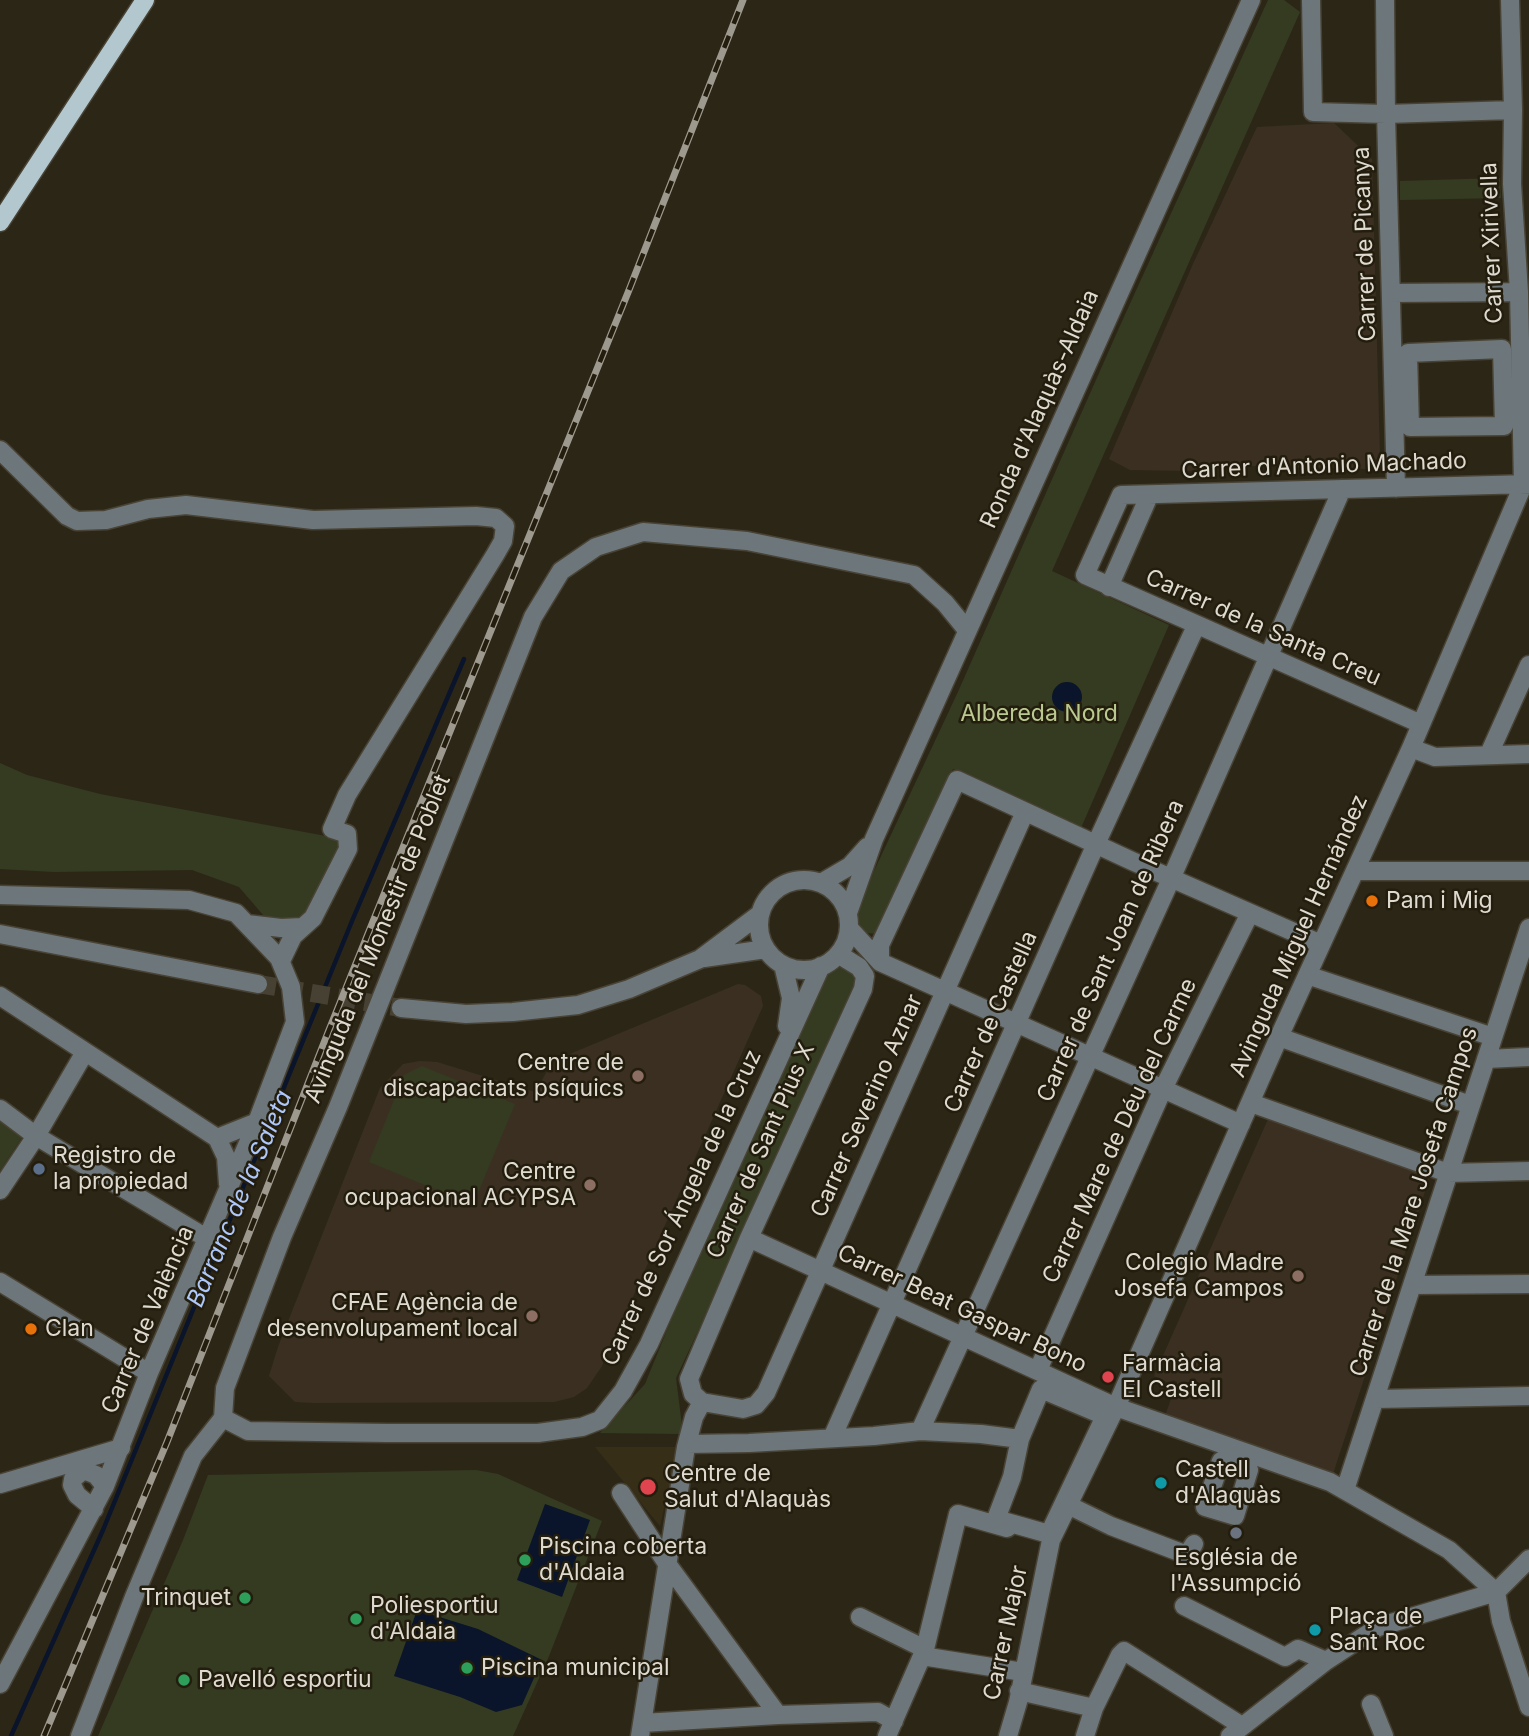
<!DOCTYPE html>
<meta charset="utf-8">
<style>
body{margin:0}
canvas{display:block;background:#2c2617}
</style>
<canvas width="1529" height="1736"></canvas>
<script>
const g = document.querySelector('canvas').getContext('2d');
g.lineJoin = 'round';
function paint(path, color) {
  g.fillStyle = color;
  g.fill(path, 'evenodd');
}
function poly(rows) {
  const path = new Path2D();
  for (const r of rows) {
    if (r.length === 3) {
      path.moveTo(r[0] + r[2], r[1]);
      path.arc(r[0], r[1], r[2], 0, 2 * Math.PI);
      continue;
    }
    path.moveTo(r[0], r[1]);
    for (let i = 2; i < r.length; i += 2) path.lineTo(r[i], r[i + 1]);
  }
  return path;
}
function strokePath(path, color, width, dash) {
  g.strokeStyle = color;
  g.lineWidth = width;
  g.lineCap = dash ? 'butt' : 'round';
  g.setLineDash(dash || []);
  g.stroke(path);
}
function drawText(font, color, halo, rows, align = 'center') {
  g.font = font + ' Inter,sans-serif';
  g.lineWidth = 5;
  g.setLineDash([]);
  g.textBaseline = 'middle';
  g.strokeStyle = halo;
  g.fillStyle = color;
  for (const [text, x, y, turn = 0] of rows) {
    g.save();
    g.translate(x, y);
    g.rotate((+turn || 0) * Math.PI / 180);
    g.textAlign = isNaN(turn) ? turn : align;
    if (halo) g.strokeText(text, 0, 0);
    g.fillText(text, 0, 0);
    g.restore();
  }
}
paint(poly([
 [595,1447,678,1447,660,1526]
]), '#362e17');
paint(poly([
 [1334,123,1372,159,1380,457,1367,469,1211,465,1190,471,1130,470,1109,459,1193,264,1257,127],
 [738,984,745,985,761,996,763,1006,602,1366,587,1388,574,1397,554,1402,314,1403,295,1402,269,1376,278,1347,380,1088,403,1064,420,1061,437,1062,535,1092,553,1061],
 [1269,1117,1430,1176,1333,1474,1165,1416,1177,1382,1173,1380,1171,1384,1154,1376]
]), '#3b2f22');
paint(poly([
 [1268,0,1284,0,1300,12,1052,571,1169,625,1081,828,953,769,888,923,880,934,866,933,858,925,857,912,874,871,957,694,1119,328],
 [1500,178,1501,198,1400,200,1400,181],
 [0,763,27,775,100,794,342,839,334,867,304,917,291,923,270,923,239,887,192,870,54,872,0,869],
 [833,968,843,968,851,972,858,980,737,1248,676,1378,683,1434,600,1433,645,1384,694,1264,814,1004,821,980],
 [422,1066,515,1104,473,1205,369,1162,404,1075],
 [0,1116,25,1133,0,1171],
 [476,1470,498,1474,602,1521,549,1656,513,1736,98,1736,183,1540,208,1475]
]), '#343b21');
paint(poly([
 [1067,697,15],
 [545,1504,590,1520,562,1597,517,1580],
 [417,1610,478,1629,542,1660,522,1705,496,1712,460,1697,394,1676]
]), '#0a142b');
strokePath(poly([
 [11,1736,103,1530,352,921,464,659]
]), '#0a142b', 4.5);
strokePath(poly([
 [258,984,401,1008]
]), '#474133', 18, [18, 9]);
const minor = poly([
 [1311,0,1313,112,1386,114,1513,110],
 [1385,0,1386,114,1396,488],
 [1391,293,1519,292],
 [1502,349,1504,426,1410,427,1408,353,1502,349],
 [0,450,67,516,77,521,106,520,148,509,186,505,313,520,476,516,496,518,505,526,503,541,495,555,347,795,332,829,347,834,348,849,313,918,293,936,281,961],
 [1109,587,1149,496],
 [1421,724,1085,575,1121,495,1529,484],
 [1411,748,1435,757,1529,754],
 [1489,754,1529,665],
 [1355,871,1529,871],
 [804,925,45],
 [821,883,850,866,867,847],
 [0,895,189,900,236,913,279,958,291,987,295,1022,257,1122,149,1373,105,1486,0,1684],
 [848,913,874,839,1251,0],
 [247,924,281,928,303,927],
 [849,928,880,962,1241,1124],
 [0,934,258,984],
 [838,954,859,967,865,976,863,989,749,1238,689,1379,693,1394,702,1402,743,1409,756,1405,766,1393,1025,812],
 [704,958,766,949],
 [880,962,880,945,957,780,1132,861,1321,944],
 [783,965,791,998,787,1026],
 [1307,975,1493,1037],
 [0,996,217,1138,226,1157,228,1184],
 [401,1008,466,1014,513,1012,578,1005,629,989,700,959,760,914],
 [1279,1037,1470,1105],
 [85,1052,36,1136,208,1239],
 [1486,1059,1529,1057],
 [1251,1103,1448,1173,1529,1171],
 [0,1109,36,1136,0,1190],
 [217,1138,257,1122],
 [749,1238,1116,1407,1330,1482,1449,1550,1496,1592],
 [0,1282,149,1373],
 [1413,1285,1529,1284],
 [1038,1370,1163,1089,1250,913],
 [1041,1389,1105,1416,1049,1534,996,1519,1012,1477,1020,1439,1041,1389],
 [1376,1399,1529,1396],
 [223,1418,248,1431,387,1433,538,1433,582,1427,600,1420,623,1391,649,1344,821,966],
 [920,1431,1171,879,1342,489],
 [832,1438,1096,844,1196,626],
 [687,1444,749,1443,874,1436,920,1431,981,1434,1020,1439],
 [1221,1461,1249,1470,1235,1516,1205,1507,1221,1461],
 [0,1484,121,1448],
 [1345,1490,1529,928],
 [621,1493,668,1565,778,1715],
 [1068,1505,1111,1526,1187,1555,1194,1544],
 [94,1509,77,1495,72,1485,73,1479,81,1472,86,1471,96,1475,105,1486],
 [1496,1592,1501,1621,1529,1707],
 [1184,1606,1285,1657,1298,1649,1326,1661],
 [860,1617,925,1649],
 [922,1656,1023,1672],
 [1019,1691,1094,1708],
 [1371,1704,1384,1736],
 [642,1723,778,1715,878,1712,894,1721],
 [80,1736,134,1597,193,1456,223,1418,225,1388,282,1237,338,1107,533,617,561,571,596,547,643,532,747,541,914,575,945,603,967,630],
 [640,1736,686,1447,694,1417,702,1402],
 [887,1736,925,1649,958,1514,1007,1528],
 [1008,1736,1018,1702,1051,1540,1116,1407,1279,1037,1411,748,1523,485,1519,292,1512,184,1513,110,1510,0],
 [1085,1736,1094,1708,1120,1655,1124,1651,1242,1726],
 [1230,1736,1326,1661,1378,1627,1496,1592,1529,1559]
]);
const major = poly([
 [0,222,145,0]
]);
strokePath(minor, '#484335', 21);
strokePath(major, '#484335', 21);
strokePath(minor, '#6d767a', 18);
strokePath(major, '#b3c7ce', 18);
const rail = poly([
 [44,1736,167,1442,329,1030,629,290,743,0]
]);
strokePath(rail, '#9e998e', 7);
strokePath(rail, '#231d0d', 4.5, [13]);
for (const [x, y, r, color] of [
 [1372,901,7,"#e8710a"],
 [638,1076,7,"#8d6e63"],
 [39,1169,7,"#5c6f8a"],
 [590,1185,7,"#8d6e63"],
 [1298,1276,7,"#8d6e63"],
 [532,1316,7,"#8d6e63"],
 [31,1329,7,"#e8710a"],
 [1108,1377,7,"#e0444e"],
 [1161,1483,7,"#0f9aa8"],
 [648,1487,9,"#e0444e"],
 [1236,1533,7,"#6b7280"],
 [525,1560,7,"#2e9e5b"],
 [245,1598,7,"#2e9e5b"],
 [356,1619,7,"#2e9e5b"],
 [1315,1630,7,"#0f9aa8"],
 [467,1668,7,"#2e9e5b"],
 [184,1680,7,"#2e9e5b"]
]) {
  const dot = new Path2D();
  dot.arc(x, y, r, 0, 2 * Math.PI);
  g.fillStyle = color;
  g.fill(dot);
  strokePath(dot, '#231d0d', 2.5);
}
drawText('23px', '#dedad0', '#231d0d', [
 ["Carrer Xirivella",1492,243,-92],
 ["Carrer de Picanya",1365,244,-92],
 ["Ronda d'Alaquàs-Aldaia",1040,409,-66],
 ["Carrer d'Antonio Machado",1324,466,-2],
 ["Carrer de la Santa Creu",1263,628,24],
 ["Avinguda Miguel Hernández",1299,936,-66],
 ["Avinguda del Monestir de Poblet",378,939,-68],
 ["Carrer de Sant Joan de Ribera",1111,951,-66],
 ["Carrer de Castella",991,1022,-66],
 ["Carrer Severino Aznar",867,1106,-66],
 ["Carrer Mare de Déu del Carme",1120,1131,-65],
 ["Carrer de Sant Pius X",761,1151,-66],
 ["Carrer de la Mare Josefa Campos",1414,1202,-72],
 ["Carrer de Sor Ángela de la Cruz",682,1208,-65],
 ["Carrer Beat Gaspar Bono",962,1309,25],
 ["Carrer de València",148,1320,-67],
 ["Carrer Major",1006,1633,-78]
]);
drawText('23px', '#bac990', '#231d0d', [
 ["Albereda Nord",1039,714]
]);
drawText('23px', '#dedad0', '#231d0d', [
 ["Pam i Mig",1386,901],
 ["Centre de",624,1063,"right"],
 ["discapacitats psíquics",624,1089,"right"],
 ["Registro de",53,1156],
 ["la propiedad",53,1182],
 ["Centre",576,1172,"right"],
 ["ocupacional ACYPSA",576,1198,"right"],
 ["Colegio Madre",1284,1263,"right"],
 ["Josefa Campos",1284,1289,"right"],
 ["CFAE Agència de",518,1303,"right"],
 ["desenvolupament local",518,1329,"right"],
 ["Clan",45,1329],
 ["Farmàcia",1122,1364],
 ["El Castell",1122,1390],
 ["Castell",1175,1470],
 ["d'Alaquàs",1175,1496],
 ["Centre de",664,1474],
 ["Salut d'Alaquàs",664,1500],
 ["Piscina coberta",539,1547],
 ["d'Aldaia",539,1573],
 ["Església de",1236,1558,"center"],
 ["l'Assumpció",1236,1584,"center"],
 ["Trinquet",231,1598,"right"],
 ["Poliesportiu",370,1606],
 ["d'Aldaia",370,1632],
 ["Plaça de",1329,1617],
 ["Sant Roc",1329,1643],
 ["Piscina municipal",481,1668],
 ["Pavelló esportiu",198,1680]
], 'left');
drawText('italic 24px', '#aec8fc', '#231d0d', [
 ["Barranc de la Saleta",240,1199,-67]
]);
</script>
